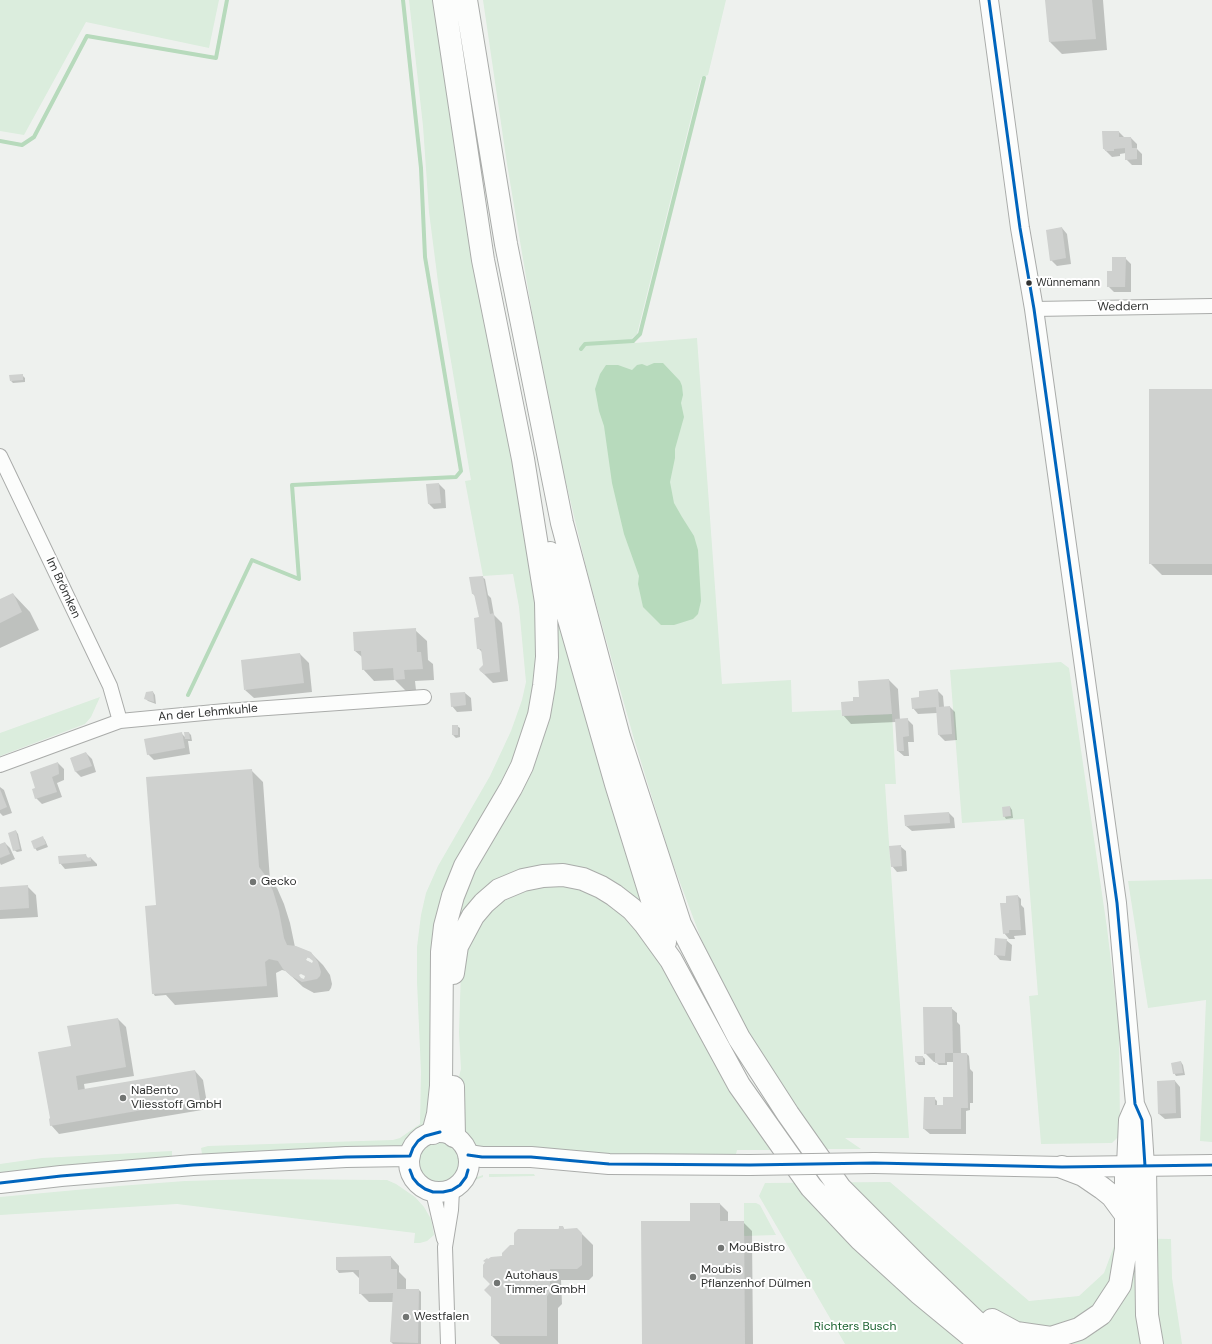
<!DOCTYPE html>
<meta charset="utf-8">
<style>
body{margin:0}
canvas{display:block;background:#eef1ee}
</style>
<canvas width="1212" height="1344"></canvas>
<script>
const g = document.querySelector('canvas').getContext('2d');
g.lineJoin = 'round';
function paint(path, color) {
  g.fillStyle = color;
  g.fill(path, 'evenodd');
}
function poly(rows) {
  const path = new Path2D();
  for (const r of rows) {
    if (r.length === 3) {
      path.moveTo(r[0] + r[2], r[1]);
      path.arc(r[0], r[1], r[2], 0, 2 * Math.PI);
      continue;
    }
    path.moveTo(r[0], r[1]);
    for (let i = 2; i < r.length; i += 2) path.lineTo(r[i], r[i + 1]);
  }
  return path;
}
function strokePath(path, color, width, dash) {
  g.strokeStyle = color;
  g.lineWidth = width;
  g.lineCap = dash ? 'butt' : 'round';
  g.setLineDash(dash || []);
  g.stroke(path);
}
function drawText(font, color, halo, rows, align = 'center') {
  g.font = font + ' "DM Sans",sans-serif';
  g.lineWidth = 4;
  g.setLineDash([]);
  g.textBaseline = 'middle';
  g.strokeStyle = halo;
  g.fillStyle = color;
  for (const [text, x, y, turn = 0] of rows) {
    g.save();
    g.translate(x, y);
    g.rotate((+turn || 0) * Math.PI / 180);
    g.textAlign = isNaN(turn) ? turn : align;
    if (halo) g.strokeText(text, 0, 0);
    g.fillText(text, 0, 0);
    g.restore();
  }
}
paint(poly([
 [0,0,219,0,209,48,86,22,24,135,0,131],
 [409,0,436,0,532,553,540,652,525,739,463,857,426,1130,416,1136,405,1148,207,1157,202,1154,201,1148,208,1146,393,1140,400,1138,420,1124,421,1072,417,982,417,947,421,915,426,893,438,866,490,776,511,731,522,700,526,682,519,607,513,574,483,576,465,481,471,480,439,290,429,212,423,126],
 [483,0,726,0,708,75,701,78,637,334,632,338,635,343,697,338,722,684,791,680,792,712,841,710,842,716,892,714,896,784,885,784,909,1138,845,1138,861,1149,822,1149,761,1060,711,965,670,856,634,739,588,575,559,453,537,342,507,164],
 [553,602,651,920,553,870,451,932,456,906,508,807],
 [1061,662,1069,668,1107,928,1119,1028,1120,1130,1118,1137,1112,1143,1041,1144,1029,996,1038,995,1024,819,962,823,950,670],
 [100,697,91,717,85,724,0,756,0,733],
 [1212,879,1212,1142,1200,1141,1206,1000,1148,1008,1128,881],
 [542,882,590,888,640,926,775,1150,737,1150,736,1154,603,1154,475,1149,467,1142,464,1137,457,1084,461,1069,459,1033,461,970,471,933,503,896],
 [440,1162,21],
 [172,1151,172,1156,166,1159,0,1176,0,1164,42,1158],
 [489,1174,534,1174,535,1176,491,1177,489,1177],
 [483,1175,483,1177,475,1180,464,1190,460,1195,457,1206,459,1193,462,1188,472,1179],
 [255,1179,387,1180,396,1184,415,1197,424,1207,431,1219,434,1235,427,1241,420,1243,414,1243,415,1233,177,1204,0,1215,0,1197,119,1186,185,1181],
 [890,1182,1029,1301,1079,1296,1104,1273,1117,1238,1171,1239,1172,1278,1182,1344,845,1344,759,1196,765,1183],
 [744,1203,756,1203,760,1205,776,1235,744,1236]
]), '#dbeddd');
paint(poly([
 [654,363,663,363,680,381,682,386,683,395,681,403,684,417,675,449,675,458,670,482,674,503,682,517,694,536,698,550,701,601,698,614,693,619,674,625,661,625,643,607,638,584,639,576,624,534,612,483,604,426,599,411,595,389,600,374,606,365,618,365,632,370,637,365,642,364,647,366]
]), '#b7dabc');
paint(poly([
 [1046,0,1103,0,1107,50,1062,54,1050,42],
 [1119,132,1124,137,1131,138,1137,144,1137,149,1142,154,1142,165,1132,165,1126,159,1126,153,1120,154,1120,156,1112,157,1104,149],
 [1062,228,1067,234,1071,264,1057,266,1051,260],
 [1125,258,1131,264,1131,292,1114,292,1108,286,1113,272],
 [22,375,25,378,25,382,13,383,11,381],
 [1212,390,1212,575,1162,575,1150,563],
 [439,484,445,490,446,508,434,509,429,504],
 [482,577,485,579,488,595,491,598,494,615,502,623,508,681,493,683,481,671,484,665,482,652,478,648,480,617,476,597,473,594],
 [13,594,30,612,39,630,0,648,0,600],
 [415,630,427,641,428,660,433,664,434,680,415,681,416,690,406,691,395,680,374,681,363,669,362,657,355,651],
 [300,654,309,663,312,692,254,698,245,690],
 [889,680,898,689,900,720,907,719,913,725,914,742,908,742,909,756,904,756,898,751,896,722,851,724,843,715,855,702],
 [937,690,943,696,944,707,950,707,955,712,957,740,945,741,939,735,937,713,918,714,913,708,920,698],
 [153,692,155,695,156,704,148,701,145,698],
 [465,693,471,698,472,711,457,712,452,706],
 [453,726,457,726,460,728,460,737,456,738,453,735],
 [189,733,191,735,192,741,188,741,190,754,154,760,148,754,182,734,186,738],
 [86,753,92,759,96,772,81,777,76,772,71,758],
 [58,763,64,769,64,780,57,783,62,797,42,804,36,798,36,788,31,772],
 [251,770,263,782,270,880,277,888,284,904,290,923,295,947,311,953,323,965,330,975,332,984,331,988,329,991,314,993,303,987,286,971,282,970,276,973,278,997,175,1005,166,995,155,996,153,993,157,906],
 [307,957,315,960,313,964,305,960],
 [301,972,306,975,305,980,300,979,297,975],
 [0,787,4,790,12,813,3,816,0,813],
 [1010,807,1012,810,1013,818,1006,819,1004,816],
 [949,813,954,818,955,828,912,831,906,826],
 [16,831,18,834,22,851,17,852,14,850],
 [43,838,45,840,48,847,37,851,35,848],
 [5,843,10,848,15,859,1,865,0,863,0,845],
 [900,846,906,851,907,871,897,872,892,866],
 [85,855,89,859,91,858,97,864,97,866,65,869,60,863],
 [27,886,36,895,38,917,0,919,0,888],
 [1018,896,1021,899,1021,905,1024,908,1026,935,1014,936,1015,939,1009,939,1004,933,1008,904],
 [1006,940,1012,945,1011,961,1000,960,995,954],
 [951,1008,957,1013,957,1022,960,1025,961,1054,967,1054,969,1056,970,1069,973,1072,973,1103,970,1103,970,1110,966,1111,966,1134,930,1134,924,1129,934,1098,937,1101,937,1106,944,1106,954,1098,954,1062,947,1062,947,1065,939,1065,936,1062,934,1062,925,1053],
 [118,1019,126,1027,134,1076,84,1084,85,1090,195,1071,203,1080,208,1109,59,1134,51,1125,72,1047],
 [916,1057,923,1057,925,1059,925,1065,919,1065,916,1062],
 [1181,1062,1183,1065,1185,1075,1176,1076,1174,1073],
 [1175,1081,1180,1087,1181,1118,1165,1119,1159,1114],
 [720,1204,728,1212,728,1222,743,1222,752,1231,753,1344,644,1344,691,1222],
 [563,1227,565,1230,577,1229,593,1245,593,1276,589,1280,561,1280,562,1304,558,1308,558,1344,500,1344,492,1336,491,1284,488,1261,503,1257,515,1246],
 [391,1257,399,1266,399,1272,406,1279,406,1290,419,1290,421,1292,421,1344,393,1344,391,1342,393,1302,369,1302,360,1293,360,1279,353,1272,339,1273,337,1270,337,1258]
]), '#0003');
strokePath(poly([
 [0,141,22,145,34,137,87,36,216,58,227,0],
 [581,349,585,344,633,341,640,334,704,78],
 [188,695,252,560,299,579,292,485,456,477,461,471,425,257,421,168,403,0]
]), '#b7dabc', 4);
paint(poly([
 [1045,0,1092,0,1096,39,1049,42],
 [1102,131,1119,131,1119,137,1131,137,1132,148,1137,148,1137,159,1125,160,1125,148,1114,149,1114,151,1105,151,1105,149,1103,149],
 [1062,227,1066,258,1050,261,1046,230],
 [1112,257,1126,257,1125,287,1107,287,1107,271,1112,271],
 [23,374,23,380,10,381,9,375],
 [1149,389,1212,389,1212,564,1149,564],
 [439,483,441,503,428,504,426,484],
 [483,576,490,614,494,613,500,672,484,674,480,671,479,669,483,665,481,649,477,649,474,618,479,617,474,594,472,594,469,577],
 [13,593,22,612,0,623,0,599],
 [416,628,417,652,421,652,423,669,404,670,405,679,394,680,393,668,362,670,361,651,354,651,353,632],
 [300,653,304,683,244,690,241,660],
 [889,679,892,714,842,716,841,702,853,701,853,697,859,697,858,681],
 [938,689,939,707,950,706,952,734,938,735,936,707,912,709,911,698,919,697,919,691],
 [153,691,154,702,144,699,146,692],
 [465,692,466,705,451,707,450,693],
 [908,718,909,736,903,737,904,751,897,751,895,719],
 [452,725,458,725,458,735,452,735],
 [182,732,185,748,147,755,144,739],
 [184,732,189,732,190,739,185,739],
 [86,752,92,766,75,772,70,758],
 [58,762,59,774,52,777,57,792,35,799,32,789,35,788,30,772],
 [252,769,259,867,265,875,273,891,279,911,284,938,287,945,296,946,311,952,318,962,321,972,320,976,317,979,302,982,291,976,283,969,278,961,269,959,265,962,267,986,152,994,145,906,156,905,146,777],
 [308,957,313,961,312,963,306,960],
 [301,974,305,976,304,979,301,978,299,975],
 [0,789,7,807,0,810],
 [1010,806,1011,816,1003,817,1002,807],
 [949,812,950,823,905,826,904,815],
 [16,830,20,849,13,851,8,833],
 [43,836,46,844,34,849,31,841],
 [5,842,10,854,0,858,0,844],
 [901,845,902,866,891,867,889,846],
 [86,854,87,858,91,857,91,861,59,864,58,856],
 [28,885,29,908,0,910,0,887],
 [1018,895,1021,930,1009,930,1009,933,1003,934,1000,903,1006,903,1006,896],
 [995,938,1007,939,1005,956,994,955],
 [923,1007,952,1007,953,1053,945,1053,945,1063,935,1063,935,1053,924,1054],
 [118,1018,126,1067,76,1076,78,1090,195,1070,200,1100,50,1126,49,1119,50,1118,38,1052,71,1046,67,1026],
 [953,1053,967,1053,968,1108,961,1108,961,1129,923,1129,924,1097,935,1097,935,1105,943,1105,943,1097,953,1097],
 [915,1056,923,1056,923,1062,915,1062],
 [1181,1061,1183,1073,1173,1074,1171,1063],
 [1175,1080,1176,1113,1158,1114,1157,1081],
 [690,1203,720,1203,720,1221,744,1221,745,1344,642,1344,641,1221,690,1221],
 [559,1226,563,1226,564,1229,577,1228,582,1233,582,1265,577,1269,550,1269,550,1292,547,1296,547,1336,491,1336,491,1297,484,1290,490,1284,483,1277,483,1265,485,1262,483,1261,487,1258,488,1259,491,1257,502,1256,502,1253,510,1245,514,1245,514,1233,518,1229,559,1229],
 [391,1256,391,1269,397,1269,397,1289,419,1289,418,1343,390,1342,393,1293,359,1294,359,1270,336,1270,336,1257]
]), '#cfd1cf');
const minor = poly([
 [1034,309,1212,306],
 [0,456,110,686,120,721],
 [0,765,120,721,225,711,424,697],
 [433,1192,444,1239],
 [448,1344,445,1247,451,1210,452,1190]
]);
const tertiary = poly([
 [989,0,1020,228,1034,309,1117,903,1135,1104,1142,1120,1145,1166],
 [1126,1166,1128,1120,1135,1104]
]);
const secondary = poly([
 [439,1162,30],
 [468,1155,482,1157,531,1157,609,1164,750,1165],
 [874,1163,1062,1167,1212,1165],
 [0,1183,61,1176,193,1165,346,1157,410,1156]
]);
const trunk = poly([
 [466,0,506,244,562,523,619,737,680,924,739,1038,788,1114,840,1188,919,1267,975,1321,1008,1344],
 [550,553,616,784,665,942],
 [453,973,457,946,473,916,484,903,499,890,523,880,543,876,563,875,583,879,601,887,614,895,632,909,645,924,671,960,739,1085,811,1187,861,1240,919,1293,981,1344],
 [453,1087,454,1136],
 [433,1133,438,1114,441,1086,442,952,445,926,453,896,465,866,511,788,522,766,539,715,544,686,547,657,546,602,523,459,483,260,444,0],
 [1145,1166,1147,1315,1152,1344],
 [1062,1167,1083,1175,1102,1188,1112,1196,1126,1215],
 [992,1320,1016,1333,1051,1338,1079,1329,1101,1314,1120,1285,1126,1249,1126,1166]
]);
strokePath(minor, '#aaacaa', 16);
strokePath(tertiary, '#aaacaa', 20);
strokePath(secondary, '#aaacaa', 22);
strokePath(trunk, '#aaacaa', 24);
strokePath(minor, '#fcfdfc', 14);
strokePath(tertiary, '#fcfdfc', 18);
strokePath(secondary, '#fcfdfc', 20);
strokePath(trunk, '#fcfdfc', 22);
const secondaryBridge = poly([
 [750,1165,874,1163]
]);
strokePath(secondaryBridge, '#aaacaa', 22, []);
strokePath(secondaryBridge, '#fcfdfc', 20);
strokePath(poly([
 [989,0,1020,228,1034,309,1117,903,1135,1104,1142,1120,1145,1166],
 [468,1155,482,1157,531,1157,609,1164,750,1165,874,1163,1062,1167,1212,1165],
 [410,1156,413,1148,418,1141,425,1136,440,1132],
 [410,1170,413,1178,418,1184,425,1189,433,1192,443,1192,452,1190,460,1185,466,1177,468,1170],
 [0,1183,61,1176,193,1165,346,1157,410,1156]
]), '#0065bd', 3);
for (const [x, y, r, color] of [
 [1029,283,3.5,"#303231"],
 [253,882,4,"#727573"],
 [123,1098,4,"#727573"],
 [721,1248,4,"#727573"],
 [693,1277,4,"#727573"],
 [497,1283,4,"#727573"],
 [406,1317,4,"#727573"]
]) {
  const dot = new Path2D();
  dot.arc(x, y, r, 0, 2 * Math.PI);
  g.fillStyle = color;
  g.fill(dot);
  strokePath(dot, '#fff', 1.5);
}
drawText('11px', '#303231', '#fff', [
 ["Wünnemann",1036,283]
], 'left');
drawText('12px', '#303231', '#fff', [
 ["Weddern",1123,307,-1],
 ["Im Brömken",63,588,65],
 ["An der Lehmkuhle",208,713,-5]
]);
drawText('12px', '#303231', '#fff', [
 ["Gecko",261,882],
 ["NaBento",131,1091],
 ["Vliesstoff GmbH",131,1105],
 ["MouBistro",729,1248],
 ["Moubis",701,1270],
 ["Pflanzenhof Dülmen",701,1284],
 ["Autohaus",505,1276],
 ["Timmer GmbH",505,1290],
 ["Westfalen",414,1317]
], 'left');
drawText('12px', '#1c6331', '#fff', [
 ["Richters Busch",855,1327]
]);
</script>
